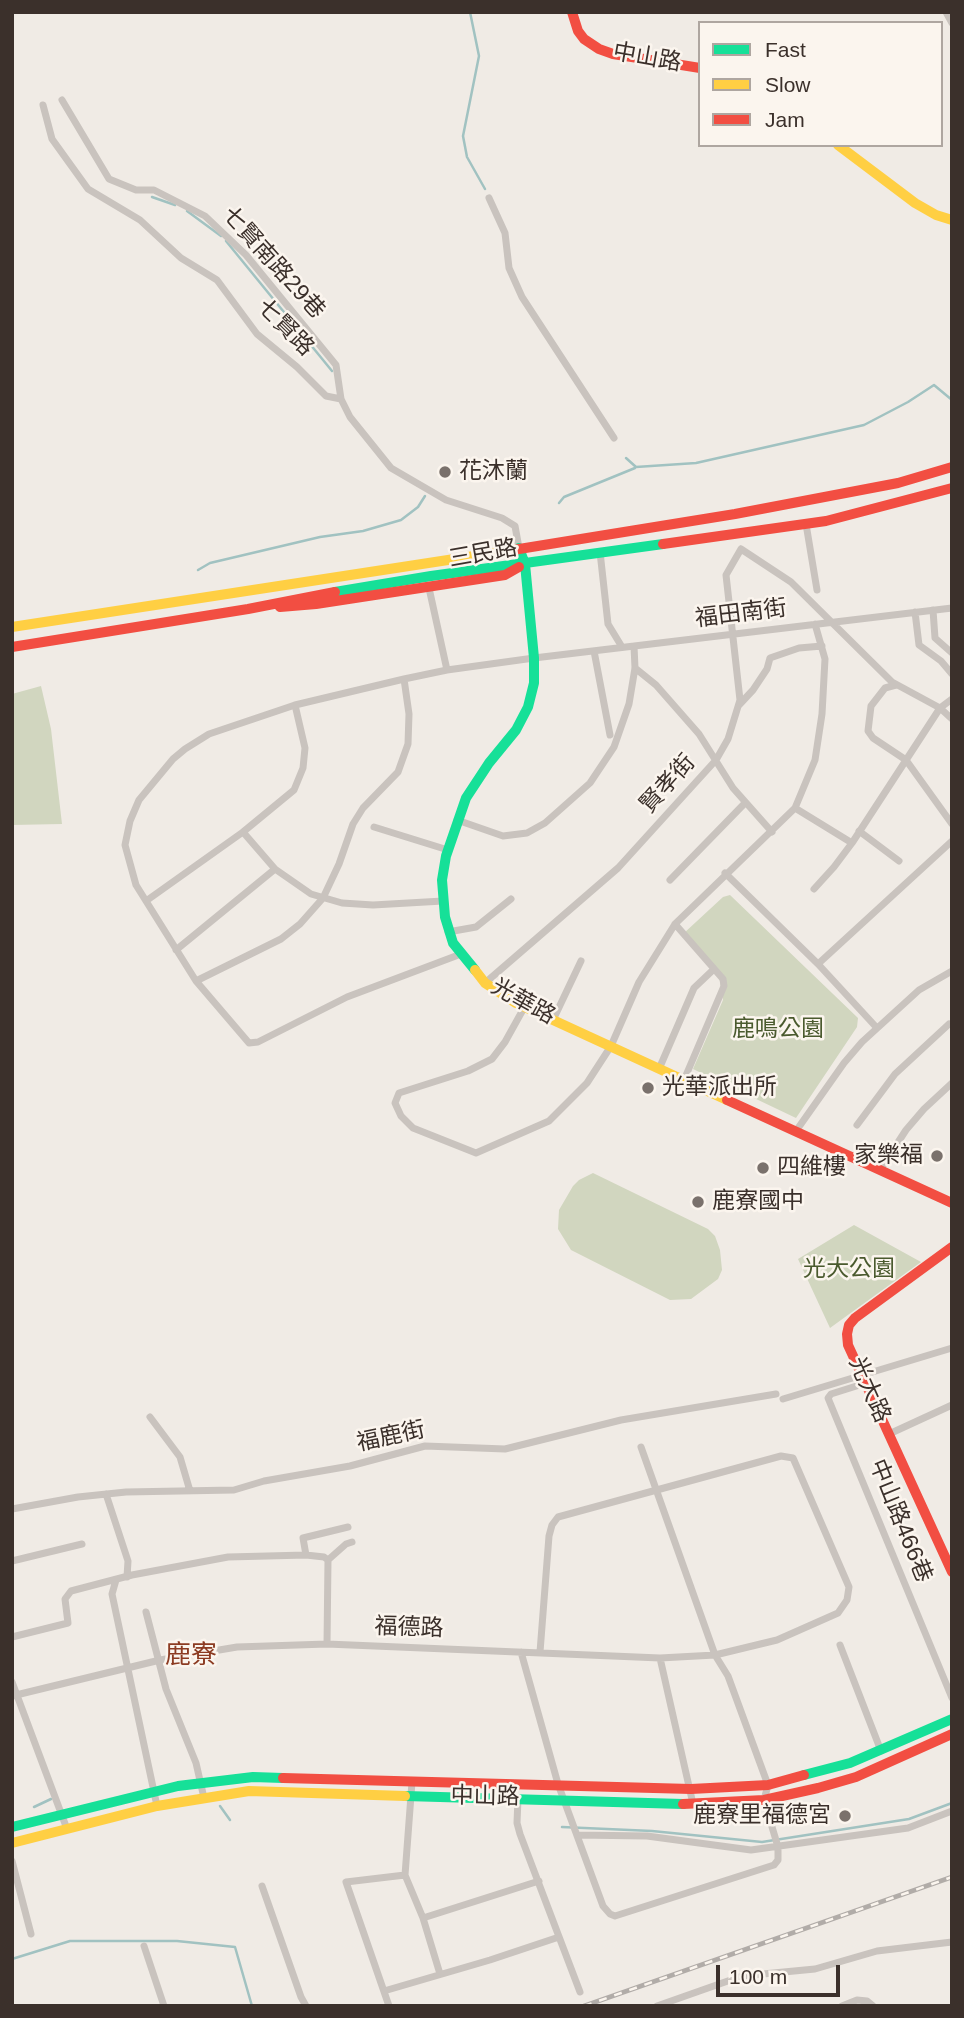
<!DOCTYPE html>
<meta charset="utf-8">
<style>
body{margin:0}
#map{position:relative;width:964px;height:2018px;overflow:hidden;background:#f0ebe5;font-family:Arial,sans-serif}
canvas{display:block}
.frame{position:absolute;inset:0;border:14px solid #3b302b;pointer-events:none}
.legend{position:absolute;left:698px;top:21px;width:245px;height:126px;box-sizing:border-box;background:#fbf5ee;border:2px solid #aea6a0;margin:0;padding:9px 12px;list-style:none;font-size:21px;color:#3b302b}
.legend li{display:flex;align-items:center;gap:14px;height:35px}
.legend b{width:35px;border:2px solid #aea6a0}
.scale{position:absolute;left:716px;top:1965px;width:124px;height:32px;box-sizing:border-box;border:4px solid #3b302b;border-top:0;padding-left:9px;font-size:21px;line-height:24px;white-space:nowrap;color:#3b302b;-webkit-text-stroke:5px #fbf5ee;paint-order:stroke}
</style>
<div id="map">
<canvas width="964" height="2018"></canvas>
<div class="frame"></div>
<ul class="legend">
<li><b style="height:9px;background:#16e098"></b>Fast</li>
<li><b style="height:9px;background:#ffcf43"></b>Slow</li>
<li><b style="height:9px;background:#f24e42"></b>Jam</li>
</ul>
<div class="scale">100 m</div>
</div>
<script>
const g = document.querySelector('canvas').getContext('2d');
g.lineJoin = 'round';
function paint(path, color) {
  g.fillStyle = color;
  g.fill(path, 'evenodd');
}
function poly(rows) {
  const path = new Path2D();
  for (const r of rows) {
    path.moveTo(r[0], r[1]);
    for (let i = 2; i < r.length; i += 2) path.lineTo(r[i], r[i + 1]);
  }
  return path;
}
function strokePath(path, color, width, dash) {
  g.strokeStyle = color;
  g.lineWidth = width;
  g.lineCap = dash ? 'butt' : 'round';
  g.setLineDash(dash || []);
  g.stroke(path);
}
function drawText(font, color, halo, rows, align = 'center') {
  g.font = font + ' Arial,"Noto Sans TC",sans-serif';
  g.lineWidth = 5;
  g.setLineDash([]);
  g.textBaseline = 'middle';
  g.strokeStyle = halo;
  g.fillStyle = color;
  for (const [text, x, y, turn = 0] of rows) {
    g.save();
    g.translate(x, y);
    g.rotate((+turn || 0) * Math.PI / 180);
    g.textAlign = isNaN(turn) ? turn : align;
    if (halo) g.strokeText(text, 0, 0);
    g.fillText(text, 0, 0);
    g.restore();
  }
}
paint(poly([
 [41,686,51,729,62,824,12,825,12,694],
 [730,895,858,1018,857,1027,796,1118,693,1069,723,1000,719,976,683,934,723,897],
 [593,1173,708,1229,715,1236,720,1250,722,1270,718,1279,691,1299,670,1300,571,1250,558,1229,559,1210,573,1186,579,1180],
 [854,1225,921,1262,830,1328,798,1259]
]), '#d1d6bf');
strokePath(poly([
 [470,12,479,56,463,136,467,157,485,189],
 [152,197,175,205],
 [187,211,221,236],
 [226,241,332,371],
 [626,458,636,467,696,463,864,425,908,402,934,385,952,400],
 [559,503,564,497,635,468],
 [198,570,210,563,320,537,363,531,401,520,418,507,425,496],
 [220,1806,230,1820],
 [34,1807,51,1799],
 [562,1827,652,1831,762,1842,909,1819,952,1803],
 [12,1959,70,1941,177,1941,235,1947,252,2006]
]), '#a1c2c1', 2.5);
strokePath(poly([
 [946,12,952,23],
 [62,100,109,179,136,190,154,190,205,216,246,255,336,365,341,399,350,417,391,468,446,500,502,518,515,526,519,548],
 [43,105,52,139,88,189,140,220,181,258,217,280,257,334,297,367,326,396,341,399],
 [489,198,505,233,509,268,522,297,614,438],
 [806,524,817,590],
 [741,549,791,582,892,682,940,708,952,699],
 [600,552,608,624,622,647],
 [429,588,447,670],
 [933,610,935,638,952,653],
 [915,612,919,645,941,661,952,674],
 [594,651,610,735],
 [635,668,656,685,699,734,733,788,772,832],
 [896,685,885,688,871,706,868,731,873,738,906,760,952,824],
 [739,705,753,690,767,669,770,658,799,648,822,646],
 [795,808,852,843],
 [457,820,503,836,527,833,545,823,590,783,614,747,629,704,635,668,634,646],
 [374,827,448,850],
 [859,831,899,861],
 [243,832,275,869,311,894,342,903,373,905,443,901],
 [725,873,818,964,877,1028],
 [670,880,745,803],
 [814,889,834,867,852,843,940,708,952,719],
 [146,901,243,832,294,790,303,768,305,748,295,705],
 [675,924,723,979,724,986,684,1080],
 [448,932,476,927,511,899],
 [176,950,275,869],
 [461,954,347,997,258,1042,249,1043,196,981,136,885,125,845,130,821,139,800,173,759,185,749,209,734,295,705,404,679,447,670,534,658,952,608],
 [818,964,952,841],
 [196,981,281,939,300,924,323,898,339,864,353,824,363,808,398,772,408,744,409,714,404,679],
 [485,983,618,868,716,760,728,739,740,700,726,575,741,549],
 [525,1006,505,1042,492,1059,468,1071,399,1093,395,1103,401,1116,413,1128,476,1153,549,1121,587,1083,611,1046,639,982,675,924,795,808,815,760,822,714,825,659,815,624],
 [553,1020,581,961],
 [659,1069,694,988,714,969],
 [857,1125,895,1074,949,1024],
 [796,1131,844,1063,862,1042,919,990,952,971],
 [880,1170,906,1130,924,1109,952,1083],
 [866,1383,831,1394,828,1398,952,1698],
 [783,1399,952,1348],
 [150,1417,180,1457,190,1491],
 [889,1434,952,1405],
 [106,1494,128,1561,127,1577],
 [12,1509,78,1497,126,1492,234,1490,264,1481,350,1466,425,1446,505,1449,621,1420,776,1394],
 [306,1555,303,1538,348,1527],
 [328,1560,346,1544,352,1542],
 [12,1561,82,1544],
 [116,1580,112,1594,157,1806],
 [146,1612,166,1689,196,1763,204,1798],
 [12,1637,68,1623,65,1599,71,1591,132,1575,228,1557,306,1555,324,1557,328,1560,327,1644],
 [840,1645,881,1751],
 [521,1652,558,1784,603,1906,610,1914,615,1916,774,1865,778,1860,778,1847,764,1800,768,1785,728,1676,715,1655,641,1447],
 [660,1658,693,1804],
 [12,1682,67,1829],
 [12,1696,160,1660,237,1647,327,1644,660,1658,715,1655,777,1640,838,1613,847,1600,849,1587,793,1458,781,1456,558,1517,552,1525,549,1536,540,1652],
 [412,1782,405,1875,423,1918,440,1974],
 [518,1798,517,1823,520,1834,580,1992],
 [577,1835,647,1836,751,1850,908,1828,952,1811],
 [12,1861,31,1934],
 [262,1886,301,1997,306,2006],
 [423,1918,539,1881],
 [144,1946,164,2006],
 [384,1991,490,1960,559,1937],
 [389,2006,346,1882,405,1875],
 [657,2006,742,1976,815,1969,877,1951,952,1942],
 [842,2006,857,2000,867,2001,873,2006]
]), '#c9c3be', 7);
strokePath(poly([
 [335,592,431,576,663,544],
 [475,970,453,943,445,917,442,880,446,856,466,798,489,763,516,730,528,707,534,683,534,658,525,564,519,548],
 [804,1775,850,1763,952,1719],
 [405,1796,683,1804],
 [12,1827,178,1786,253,1777,283,1778]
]), '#16e098', 10);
strokePath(poly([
 [838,145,915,203,936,215,952,220],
 [12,627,513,550],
 [475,970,485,983,516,1003,727,1100],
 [12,1843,157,1806,249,1791,405,1796]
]), '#ffcf43', 10);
strokePath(poly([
 [572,12,578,31,584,39,599,49,613,54,700,68],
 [663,544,826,521,952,488],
 [513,550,735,514,898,483,952,467],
 [280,607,316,604,505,575,519,567],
 [12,647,248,609,335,592],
 [727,1100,952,1203],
 [952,1247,855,1318,849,1325,847,1334,848,1345,952,1572],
 [283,1778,691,1789,768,1785,804,1775],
 [683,1804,764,1800,818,1788,856,1777,952,1734]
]), '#f24e42', 10);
const rail = poly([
 [584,2006,952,1877]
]);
strokePath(rail, '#b1aca8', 5);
strokePath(rail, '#fbf5ee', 2.5, [8]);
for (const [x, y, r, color] of [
 [445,472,7,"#7a716c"],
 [648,1088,7,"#7a716c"],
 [937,1156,7,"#7a716c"],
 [763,1168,7,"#7a716c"],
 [698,1202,7,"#7a716c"],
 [845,1816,7,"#7a716c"]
]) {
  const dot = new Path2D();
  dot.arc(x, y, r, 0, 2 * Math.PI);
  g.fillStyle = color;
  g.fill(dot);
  strokePath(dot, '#fbf5ee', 2.5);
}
drawText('23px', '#3b302b', '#fbf5ee', [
 ["中山路",647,58,10],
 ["七賢南路29巷",273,263,48],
 ["七賢路",285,328,45],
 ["三民路",483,554,-10],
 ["福田南街",741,614,-7],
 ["賢孝街",668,784,-48],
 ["光華路",523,1002,29],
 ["光大路",869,1390,66],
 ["福鹿街",391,1437,-12],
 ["中山路466巷",900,1521,68],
 ["福德路",409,1628,2],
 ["中山路",485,1797,1]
]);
drawText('23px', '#3b302b', '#fbf5ee', [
 ["花沐蘭",459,472],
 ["光華派出所",662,1088],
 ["家樂福",923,1156,"right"],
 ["四維樓",777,1168],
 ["鹿寮國中",712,1202],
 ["鹿寮里福德宮",831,1816,"right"]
], 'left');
drawText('23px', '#4a5a2e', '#fbf5ee', [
 ["鹿鳴公園",778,1030],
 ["光大公園",849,1270]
]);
drawText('26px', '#8c3b22', '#fbf5ee', [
 ["鹿寮",191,1656]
]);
</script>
